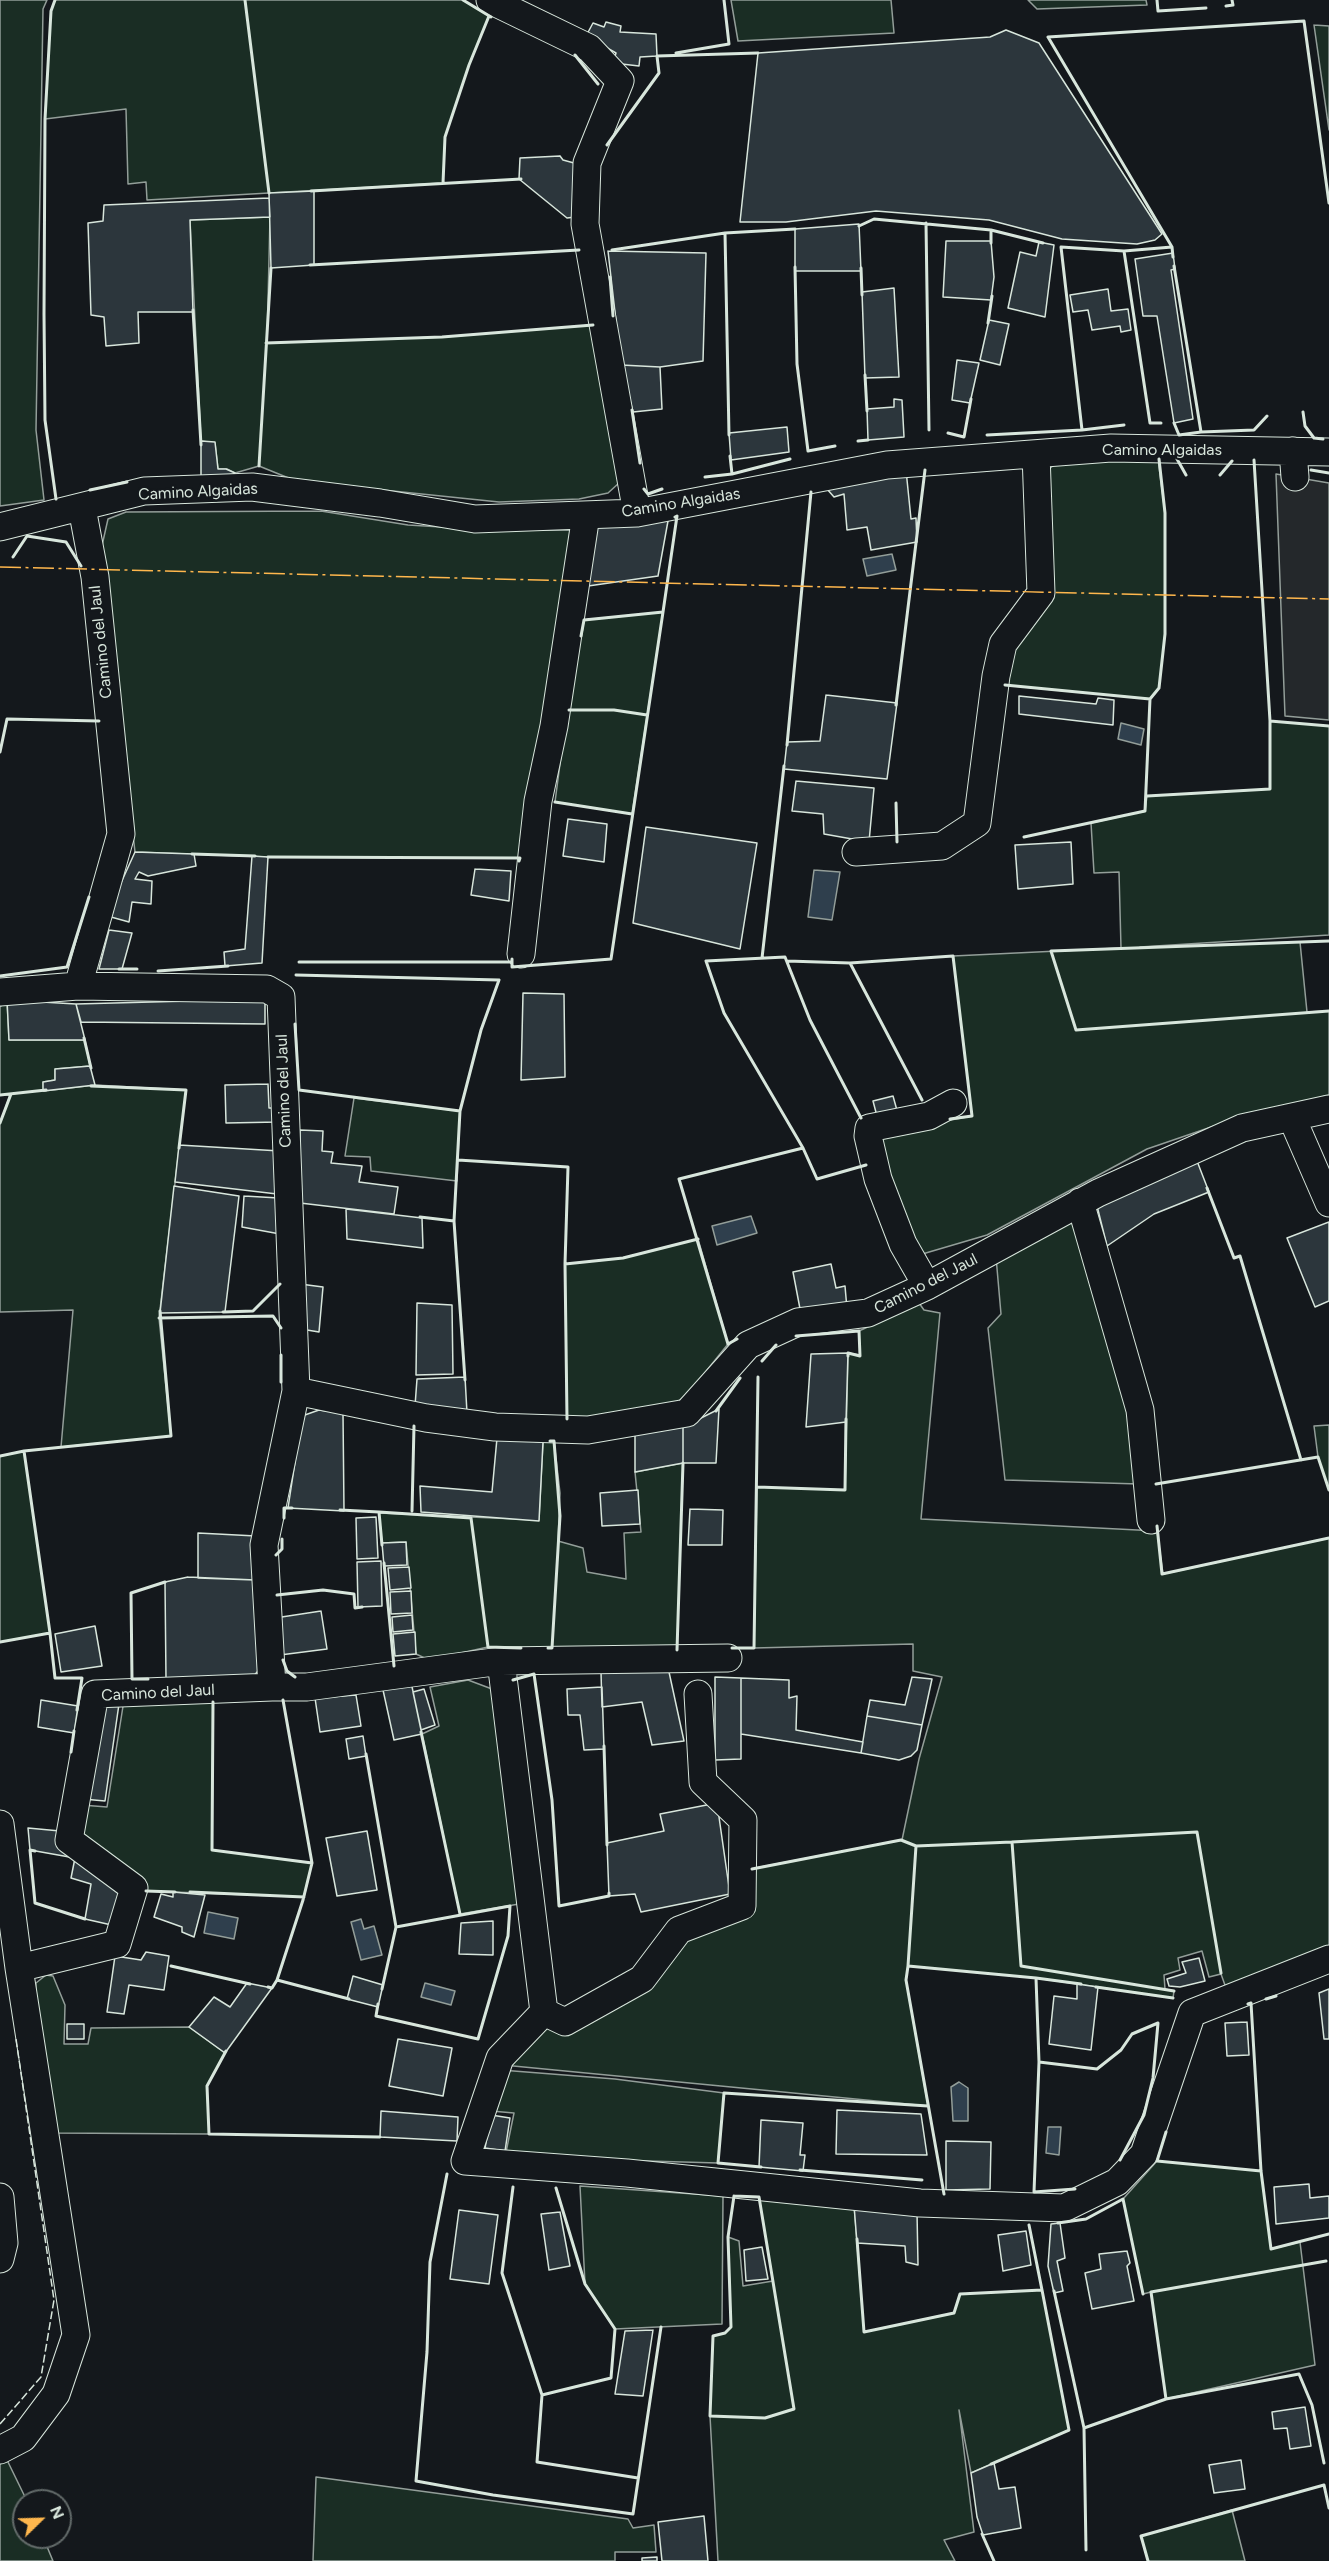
<!DOCTYPE html>
<style>
body{margin:0}
#map{position:relative;width:1329px;height:2561px;overflow:hidden;background:#14181c;font-family:Figtree,sans-serif}
canvas{display:block}
.north{position:absolute;left:12px;top:2489px;width:60px;height:60px;box-sizing:border-box;background:#14181c;border:2px solid #626a69;border-radius:50%;rotate:67deg;font-size:16px;font-weight:700;line-height:24px;text-align:center;color:#d8e6dc}
.north::after{content:'';display:block;margin:auto;width:21px;height:27px;background:#ffb74d;clip-path:polygon(50% 0,100% 100%,50% 72%,0 100%)}
</style>
<div id="map">
<canvas width="1329" height="2561"></canvas>
<div class="north">N</div>
</div>
<script>
const g = document.querySelector('canvas').getContext('2d');
g.lineJoin = 'round';
function paint(path, color) {
  g.fillStyle = color;
  g.fill(path, 'evenodd');
}
function poly(rows) {
  const path = new Path2D();
  for (const r of rows) {
    path.moveTo(r[0], r[1]);
    for (let i = 2; i < r.length; i += 2) path.lineTo(r[i], r[i + 1]);
  }
  return path;
}
function strokePath(path, color, width, dash) {
  g.strokeStyle = color;
  g.lineWidth = width;
  g.lineCap = dash ? 'butt' : 'round';
  g.setLineDash(dash || []);
  g.stroke(path);
}
function drawText(font, color, halo, rows, align = 'center') {
  g.font = font + ' Figtree,sans-serif';
  g.lineWidth = 4.5;
  g.setLineDash([]);
  g.textBaseline = 'middle';
  g.strokeStyle = halo;
  g.fillStyle = color;
  for (const [text, x, y, turn = 0] of rows) {
    g.save();
    g.translate(x, y);
    g.rotate((+turn || 0) * Math.PI / 180);
    g.textAlign = isNaN(turn) ? turn : align;
    if (halo) g.strokeText(text, 0, 0);
    g.fillText(text, 0, 0);
    g.restore();
  }
}
const green = poly([
 [0,0,47,0,43,9,36,430,44,500,0,506,0,0],
 [55,0,463,0,489,16,469,65,445,137,443,183,147,200,146,182,128,184,126,109,45,119,51,11,55,0],
 [731,0,891,0,894,33,738,41,731,0],
 [1028,0,1146,0,1147,5,1037,9,1028,0],
 [1314,25,1329,26,1329,130,1314,25],
 [270,217,267,343,442,337,593,325,619,483,608,493,579,499,499,502,296,481,259,466,235,473,227,469,218,469,215,443,201,441,190,220,270,217],
 [1063,458,1158,459,1165,513,1165,634,1159,688,1150,699,1003,685,1010,647,1039,613,1049,469,1063,458],
 [321,511,408,525,492,530,578,530,520,858,268,857,135,852,101,550,108,519,126,512,321,511],
 [663,612,632,814,555,802,571,680,584,620,663,612],
 [1270,721,1329,726,1329,935,1140,947,1300,942,1307,1012,1329,1011,1329,1095,1220,1124,1147,1149,987,1235,919,1255,876,1134,972,1116,953,956,1121,948,1119,872,1094,873,1091,823,1145,811,1147,796,1270,789,1270,721],
 [7,1000,9,1040,85,1040,90,1066,55,1069,55,1080,43,1082,44,1091,95,1085,186,1090,159,1318,171,1436,61,1447,73,1310,0,1312,0,1123,10,1095,0,1095,0,1007,7,1000],
 [354,1098,460,1111,457,1181,371,1171,370,1157,345,1156,354,1098],
 [1076,1212,1131,1407,1139,1484,1005,1480,988,1328,1001,1314,996,1257,1076,1212],
 [698,1239,728,1344,687,1395,668,1408,567,1419,565,1264,623,1258,698,1239],
 [919,1303,924,1310,940,1313,921,1519,1157,1531,1163,1574,1329,1538,1329,1947,1226,1988,1221,1974,1209,1977,1202,1951,1178,1958,1180,1970,1164,1975,1165,1989,1174,1991,1173,1998,1036,1978,908,1966,906,1980,928,2106,503,2065,548,2022,564,2029,681,1937,752,1909,750,1869,902,1840,919,1759,942,1677,913,1671,913,1644,754,1648,757,1487,845,1490,848,1353,860,1355,859,1331,919,1303],
 [1329,1425,1329,1490,1318,1457,1314,1426,1329,1425],
 [554,1441,560,1493,558,1541,583,1548,587,1572,626,1579,624,1533,641,1532,635,1472,683,1463,677,1650,488,1647,429,1660,416,1654,406,1542,382,1543,379,1513,539,1520,543,1442,554,1441],
 [24,1451,50,1633,0,1642,0,1456,24,1451],
 [468,1680,492,1689,519,1904,460,1914,422,1734,439,1726,430,1687,468,1680],
 [124,1700,213,1702,212,1850,312,1863,304,1897,146,1891,80,1835,82,1805,107,1807,124,1700],
 [46,1975,53,1976,65,2005,64,2044,88,2044,91,2028,189,2027,225,2053,207,2086,209,2134,54,2133,35,2003,36,1983,46,1975],
 [501,2070,615,2079,724,2093,718,2163,505,2157,514,2113,491,2111,501,2070],
 [1157,2161,1261,2171,1271,2249,1300,2242,1315,2365,1166,2399,1151,2292,1143,2294,1123,2199,1157,2161],
 [580,2186,723,2196,722,2324,615,2329,585,2284,580,2186],
 [759,2197,854,2205,864,2332,954,2313,960,2294,1042,2290,1069,2430,971,2473,959,2410,974,2532,944,2540,955,2561,718,2561,710,2416,713,2336,725,2333,731,2327,728,2237,739,2241,743,2286,773,2281,759,2197],
 [7,2460,27,2501,24,2501,24,2537,43,2537,53,2561,0,2561,0,2464,7,2460],
 [316,2477,628,2519,633,2528,654,2525,656,2552,615,2552,615,2561,313,2561,316,2477],
 [1232,2510,1245,2561,1148,2561,1141,2536,1232,2510]
]);
paint(green, '#1a2d24');
strokePath(green, '#939e99', 1.5);
const parking = poly([
 [1276,474,1329,483,1329,720,1285,716,1276,474]
]);
paint(parking, '#24282b');
strokePath(parking, '#939e99', 1.5);
const water = poly([
 [892,554,896,570,867,576,863,559,892,554],
 [1121,723,1144,729,1141,745,1118,739,1121,723],
 [814,870,840,872,832,920,808,917,814,870],
 [751,1216,757,1233,717,1245,712,1226,751,1216],
 [208,1912,238,1918,234,1939,204,1933,208,1912],
 [361,1919,364,1929,374,1926,382,1955,361,1960,351,1922,361,1919],
 [425,1983,455,1991,451,2005,421,1997,425,1983],
 [959,2082,968,2088,968,2121,953,2121,951,2087,959,2082],
 [1048,2127,1061,2127,1059,2155,1046,2153,1048,2127]
]);
paint(water, '#2f3f4d');
strokePath(water, '#939e99', 1.5);
const building = poly([
 [606,22,621,26,620,32,656,34,657,56,640,57,639,66,613,63,616,53,586,36,593,23,604,27,606,22],
 [1006,30,1039,43,1162,234,1155,240,1137,244,1062,239,989,220,876,211,786,222,740,222,758,53,990,37,1006,30],
 [560,156,563,160,574,163,575,217,567,218,519,179,520,158,560,156],
 [314,191,314,265,271,268,269,193,314,191],
 [269,198,270,217,190,220,193,312,138,312,139,343,106,346,104,317,91,315,88,223,103,221,104,205,269,198],
 [859,224,861,271,795,271,795,229,859,224],
 [946,241,991,241,994,277,991,300,943,297,946,241],
 [1039,242,1054,245,1045,317,1008,308,1020,252,1036,256,1039,242],
 [608,251,706,253,703,361,660,367,621,365,608,251],
 [1173,253,1175,269,1171,270,1193,419,1174,423,1157,316,1143,316,1135,259,1173,253],
 [894,288,899,377,865,378,862,292,894,288],
 [1108,289,1111,311,1128,309,1131,330,1121,332,1120,326,1092,330,1088,310,1073,312,1070,295,1108,289],
 [989,320,1009,324,1000,365,980,360,989,320],
 [957,360,979,363,970,403,952,400,957,360],
 [621,365,660,367,662,409,633,412,621,365],
 [894,399,902,400,904,437,868,440,867,409,894,407,894,399],
 [787,427,789,452,731,460,729,433,787,427],
 [201,441,215,442,218,469,226,469,235,473,225,480,201,479,201,441],
 [906,470,911,519,916,518,917,542,871,550,867,527,847,530,844,494,834,497,827,489,906,470],
 [668,521,658,576,588,586,597,526,668,521],
 [826,695,897,703,887,779,784,769,787,742,820,741,826,695],
 [1019,696,1096,704,1098,698,1114,700,1113,725,1019,714,1019,696],
 [796,781,874,788,869,842,824,834,823,814,792,811,796,781],
 [568,819,607,824,604,862,563,856,568,819],
 [646,827,757,843,740,949,633,923,646,827],
 [1071,842,1073,884,1018,889,1015,845,1071,842],
 [135,852,194,854,196,866,148,876,139,872,135,879,152,881,151,904,132,902,129,922,111,917,115,896,135,852],
 [252,856,268,857,262,963,225,966,224,952,245,949,252,856],
 [475,869,511,871,509,901,471,895,475,869],
 [109,930,132,933,122,969,99,969,109,930],
 [523,993,564,994,565,1077,521,1080,523,993],
 [265,999,265,1024,81,1022,76,1004,265,999],
 [7,1000,76,1004,85,1040,9,1040,7,1000],
 [90,1066,95,1085,43,1091,43,1082,55,1080,55,1069,90,1066],
 [268,1084,269,1108,277,1108,279,1122,226,1123,225,1085,268,1084],
 [893,1096,898,1114,878,1120,873,1101,893,1096],
 [300,1130,323,1131,322,1151,333,1152,331,1163,362,1166,359,1182,398,1187,394,1214,300,1203,300,1130],
 [179,1145,280,1151,277,1194,175,1182,179,1145],
 [1197,1161,1209,1192,1154,1214,1107,1246,1096,1202,1197,1161],
 [174,1186,239,1196,225,1312,160,1313,174,1186],
 [244,1196,279,1198,280,1234,242,1227,244,1196],
 [346,1209,422,1218,423,1248,347,1239,346,1209],
 [1329,1222,1329,1301,1315,1307,1287,1238,1329,1222],
 [831,1264,836,1288,845,1286,847,1309,801,1314,793,1272,831,1264],
 [300,1284,323,1287,319,1332,301,1329,300,1284],
 [417,1303,452,1305,453,1374,416,1375,417,1303],
 [848,1353,846,1422,806,1427,811,1354,848,1353],
 [465,1377,467,1413,415,1406,417,1379,465,1377],
 [719,1409,716,1463,683,1463,683,1427,719,1409],
 [319,1410,343,1413,344,1511,288,1508,302,1416,319,1410],
 [683,1427,683,1463,635,1472,635,1435,683,1427],
 [497,1438,543,1442,539,1521,421,1512,420,1486,492,1492,497,1438],
 [638,1490,640,1524,602,1526,600,1493,638,1490],
 [690,1509,723,1510,722,1545,688,1545,690,1509],
 [376,1517,378,1558,357,1559,356,1518,376,1517],
 [198,1533,256,1536,255,1580,198,1578,198,1533],
 [406,1542,407,1565,384,1566,382,1543,406,1542],
 [381,1561,382,1606,358,1607,357,1562,381,1561],
 [409,1567,411,1588,390,1590,388,1568,409,1567],
 [188,1577,255,1580,258,1671,250,1680,166,1679,165,1582,188,1577],
 [411,1591,412,1613,391,1614,390,1592,411,1591],
 [321,1611,327,1649,280,1655,275,1618,321,1611],
 [412,1615,413,1630,393,1632,392,1617,412,1615],
 [95,1626,102,1666,61,1672,55,1634,95,1626],
 [415,1632,416,1654,395,1656,393,1634,415,1632],
 [601,1672,669,1672,684,1741,652,1745,642,1702,602,1707,601,1672],
 [715,1677,741,1678,741,1759,715,1760,715,1677],
 [912,1677,932,1679,922,1725,867,1716,870,1700,905,1705,912,1677],
 [741,1678,789,1680,789,1698,797,1696,796,1730,863,1742,861,1753,741,1734,741,1678],
 [411,1682,422,1734,394,1740,383,1690,411,1682],
 [602,1687,604,1749,584,1750,580,1715,568,1715,567,1689,602,1687],
 [424,1689,435,1725,421,1730,413,1692,424,1689],
 [356,1695,361,1726,320,1732,315,1698,356,1695],
 [41,1700,78,1706,74,1733,38,1727,41,1700],
 [100,1700,119,1704,105,1801,83,1799,100,1700],
 [867,1716,922,1725,917,1750,911,1756,899,1760,861,1753,867,1716],
 [363,1736,366,1756,349,1759,346,1739,363,1736],
 [717,1803,730,1894,641,1912,635,1894,609,1896,607,1843,664,1831,660,1814,717,1803],
 [28,1828,60,1831,75,1858,30,1850,28,1828],
 [367,1831,377,1890,337,1896,326,1838,367,1831],
 [75,1858,127,1893,116,1926,85,1919,91,1884,71,1878,75,1858],
 [173,1892,205,1895,194,1937,182,1932,182,1927,154,1917,161,1894,173,1897,173,1892],
 [493,1921,493,1955,459,1954,461,1923,493,1921],
 [146,1952,169,1956,164,1990,129,1985,124,2014,107,2012,115,1956,141,1960,146,1952],
 [1199,1958,1205,1981,1180,1987,1169,1986,1167,1979,1186,1973,1182,1962,1199,1958],
 [353,1976,383,1985,378,2007,347,1999,353,1976],
 [247,1983,272,1988,225,2053,189,2027,214,1997,230,2007,247,1983],
 [1077,1984,1098,1987,1091,2050,1049,2044,1054,1996,1077,1999,1077,1984],
 [1329,1989,1329,2039,1324,2039,1319,1993,1329,1989],
 [1247,2022,1249,2055,1227,2056,1225,2023,1247,2022],
 [67,2024,84,2024,84,2039,67,2039,67,2024],
 [398,2039,452,2048,443,2096,389,2086,398,2039],
 [837,2110,921,2114,927,2155,836,2154,837,2110],
 [381,2111,458,2117,457,2141,380,2137,381,2111],
 [491,2115,510,2118,505,2151,485,2148,491,2115],
 [761,2120,803,2123,800,2155,805,2155,803,2171,759,2167,761,2120],
 [946,2141,991,2142,990,2189,946,2190,946,2141],
 [1309,2184,1310,2198,1329,2196,1329,2218,1276,2224,1274,2187,1309,2184],
 [854,2205,917,2212,918,2265,906,2262,905,2246,857,2243,854,2205],
 [459,2210,498,2215,489,2284,450,2279,459,2210],
 [560,2212,570,2266,549,2270,541,2214,560,2212],
 [1060,2223,1065,2258,1057,2261,1063,2291,1054,2293,1048,2266,1051,2224,1060,2223],
 [1026,2231,1031,2265,1003,2271,998,2235,1026,2231],
 [762,2247,768,2279,746,2281,744,2250,762,2247],
 [1127,2251,1130,2263,1127,2266,1134,2301,1092,2309,1085,2273,1101,2269,1099,2254,1127,2251],
 [653,2330,643,2396,615,2394,625,2331,653,2330],
 [1305,2407,1311,2446,1290,2449,1287,2428,1274,2429,1272,2412,1305,2407],
 [1241,2460,1245,2489,1214,2493,1209,2465,1241,2460],
 [994,2463,999,2489,1015,2487,1021,2528,983,2535,977,2517,971,2473,994,2463],
 [704,2516,708,2561,662,2561,658,2522,704,2516],
 [657,2557,657,2561,642,2561,642,2558,657,2557]
]);
paint(building, '#2c363c');
strokePath(building, '#d8e6dc', 1.5);
const minor = poly([
 [490,0,589,48,620,81,587,163,585,224,637,513],
 [1293,451,1295,477],
 [0,527,144,491,252,487,380,503,475,519,637,513,887,465,1111,448,1329,452],
 [856,852,942,846,977,823,996,676,1003,644,1041,593,1036,454],
 [521,954,538,801,554,726,586,515],
 [0,992,78,986,121,834,95,577,82,508],
 [1292,1118,1329,1203],
 [1080,1202,1140,1410,1151,1520],
 [927,1286,903,1244,878,1179,868,1136,869,1128,929,1116,953,1103],
 [296,1391,426,1418,495,1427,588,1430,687,1413,748,1345,798,1322,868,1313,927,1286,1098,1193,1242,1128,1329,1109],
 [501,1661,544,2012,500,2058,465,2161,627,2173,920,2203,1064,2208,1117,2182,1144,2154,1192,2013,1329,1959],
 [272,1687,307,1687,501,1661,728,1658],
 [0,1824,19,1968,76,2335,56,2394,23,2438,0,2450],
 [19,1968,117,1944,134,1888,69,1840,95,1694,272,1687,264,1545,296,1391,281,997,267,989,78,986],
 [544,2012,565,2022,642,1979,679,1930,742,1906,743,1820,703,1782,698,1694],
 [0,2197,4,2243,0,2259]
]);
strokePath(minor, '#d8e6dc', 29);
strokePath(minor, '#14181c', 27);
strokePath(poly([
 [0,2424,41,2377,54,2300,16,2039]
]), '#d8e6dc', 1.5, [8, 3]);
strokePath(poly([
 [55,0,51,11,45,119,44,314,45,420,56,499],
 [245,0,269,193],
 [463,0,491,17],
 [1157,0,1158,11,1206,8],
 [1226,6,1233,5,1232,0],
 [676,53,729,44,724,0],
 [575,55,598,84],
 [607,145,659,73,657,56,758,53],
 [443,183,445,137,469,65,489,16],
 [311,191,521,179],
 [926,223,929,430],
 [859,226,874,219,991,230],
 [991,243,991,230,1043,243],
 [1172,247,1048,37,1304,21,1329,203],
 [612,250,725,233],
 [1124,251,1061,247,1082,430,1124,425],
 [310,265,579,250],
 [795,267,797,364,808,451,835,446],
 [861,268,862,295],
 [610,277,613,316],
 [193,310,201,445],
 [988,323,992,296],
 [266,343,442,337,593,325],
 [865,375,867,411],
 [632,410,640,463],
 [1303,412,1305,426,1314,438,1323,439],
 [1161,423,1150,423,1124,251,1172,247,1173,257],
 [1174,423,1179,435,1201,432,1174,266],
 [1201,432,1254,430,1267,416],
 [948,433,964,437,971,399],
 [729,435,725,233,795,229],
 [987,435,1082,430],
 [858,441,868,440],
 [730,456,732,474,790,459],
 [1177,459,1186,475],
 [259,466,271,268],
 [1311,470,1329,473],
 [1220,475,1232,461],
 [705,477,732,474],
 [644,489,648,494,662,489],
 [90,490,127,482],
 [13,557,27,536,66,542,81,566],
 [581,636,584,620,663,612,677,516,675,517],
 [1005,685,1150,699,1145,811,1024,837],
 [1150,699,1159,688,1165,634,1165,513,1159,459],
 [896,705,925,470],
 [569,710,614,710,647,715],
 [1270,721,1329,726],
 [787,745,811,492],
 [0,752,7,719,99,721],
 [1147,796,1270,789,1270,721,1254,460],
 [555,802,632,814],
 [896,803,897,842],
 [192,854,255,856],
 [268,857,520,858,519,861],
 [1329,941,1051,951,1076,1030,1329,1011],
 [762,958,784,766],
 [787,961,850,963,922,1100],
 [299,962,512,962,512,959],
 [512,962,512,967,611,959,663,612],
 [850,963,953,956,972,1116,950,1119],
 [119,969,137,969],
 [158,971,228,966],
 [0,976,67,967,89,897],
 [295,1024,299,1090,460,1111,481,1030,499,980,296,975],
 [84,1038,91,1068],
 [91,1086,186,1090,179,1148],
 [0,1095,46,1090],
 [0,1123,11,1094],
 [803,1148,724,1013,706,961,785,957,810,1020,861,1118],
 [458,1160,568,1167,565,1264],
 [1207,1188,1234,1258,1240,1256,1301,1460],
 [420,1217,454,1221,460,1111],
 [454,1221,465,1380],
 [223,1312,253,1311,280,1284],
 [159,1318,273,1316,281,1328],
 [796,1336,859,1331,860,1356,848,1353,848,1356],
 [737,1339,728,1344,679,1179,803,1148,817,1179,866,1165],
 [762,1361,776,1345],
 [281,1382,281,1355],
 [716,1411,740,1378],
 [567,1419,565,1264,623,1258,698,1239],
 [24,1451,171,1436,160,1311],
 [0,1456,24,1451,50,1633],
 [1156,1484,1318,1457,1329,1490],
 [757,1487,845,1490,846,1419],
 [340,1510,379,1512],
 [412,1511,414,1426],
 [284,1518,284,1508,292,1508],
 [1157,1526,1162,1574,1329,1538],
 [382,1545,379,1512,471,1518,488,1647,521,1648],
 [276,1555,282,1549,282,1539],
 [384,1563,394,1666],
 [277,1595,323,1590,354,1594,355,1608,362,1607],
 [0,1642,50,1633,55,1678,82,1678,77,1710],
 [548,1648,552,1648,560,1516,554,1441,550,1441],
 [732,1648,754,1648,758,1377],
 [677,1650,683,1463],
 [283,1660,287,1671,295,1677],
 [148,1679,132,1679,131,1593,165,1582],
 [513,1680,534,1674,552,1800,559,1906,609,1896,609,1893],
 [283,1700,312,1863,303,1900,277,1980,349,1999],
 [213,1702,212,1850,312,1863],
 [421,1732,460,1914],
 [604,1746,607,1845],
 [71,1752,74,1731],
 [366,1754,396,1927,510,1906,508,1936,478,2039,376,2016,378,2004],
 [35,1851,30,1850,35,1903,85,1919],
 [752,1869,901,1840,916,1846],
 [146,1891,175,1892],
 [190,1892,304,1897],
 [171,1966,250,1984],
 [908,1966,916,1846,1012,1842],
 [1081,1984,1036,1978,1039,2062,1097,2069,1121,2050,1132,2034,1158,2023,1153,2078,1144,2115,1120,2160],
 [268,1987,272,1988,277,1980],
 [1096,1987,1173,1998],
 [382,1989,396,1927],
 [1174,1991,1021,1966,1012,1842,1197,1832,1221,1973],
 [1266,1999,1276,1996],
 [1248,2004,1251,2003,1261,2171,1271,2249,1329,2234],
 [226,2051,207,2086,209,2134,380,2137],
 [1039,2062,1034,2192,1075,2189],
 [1166,2132,1157,2161,1261,2171],
 [761,2167,718,2163,724,2093,928,2106],
 [800,2170,922,2180],
 [447,2174,430,2262,427,2352,416,2481,493,2495,633,2514,661,2327],
 [513,2187,502,2273,542,2395,611,2378,615,2329,585,2284,556,2188],
 [944,2194,906,1980,908,1966,1036,1978],
 [734,2196,759,2197,794,2409,765,2418,710,2416,713,2336,725,2333,731,2327,728,2237,734,2196],
 [1058,2223,1086,2219,1123,2199,1143,2294],
 [857,2239,864,2332,954,2313,960,2294,1042,2290,1029,2225],
 [1054,2291,1084,2428,1166,2399,1151,2292,1326,2261],
 [542,2395,537,2462,638,2478],
 [1166,2399,1299,2374,1312,2405,1324,2463],
 [1084,2428,1086,2550],
 [991,2464,1069,2430,1042,2290],
 [982,2534,994,2561],
 [1148,2561,1141,2536,1324,2485,1329,2508]
]), '#d8e6dc', 3);
strokePath(poly([
 [0,567,1329,599]
]), '#ffb74d', 1.5, [21, 4.5, 3, 4.5]);
drawText('16px', '#d8e6dc', '#14181c', [
 ["Camino Algaidas",1162,450],
 ["Camino Algaidas",198,492,-3],
 ["Camino Algaidas",681,503,-9],
 ["Camino del Jaul",101,642,-96],
 ["Camino del Jaul",284,1091,-92],
 ["Camino del Jaul",926,1284,-27],
 ["Camino del Jaul",158,1693,-3]
]);
</script>
